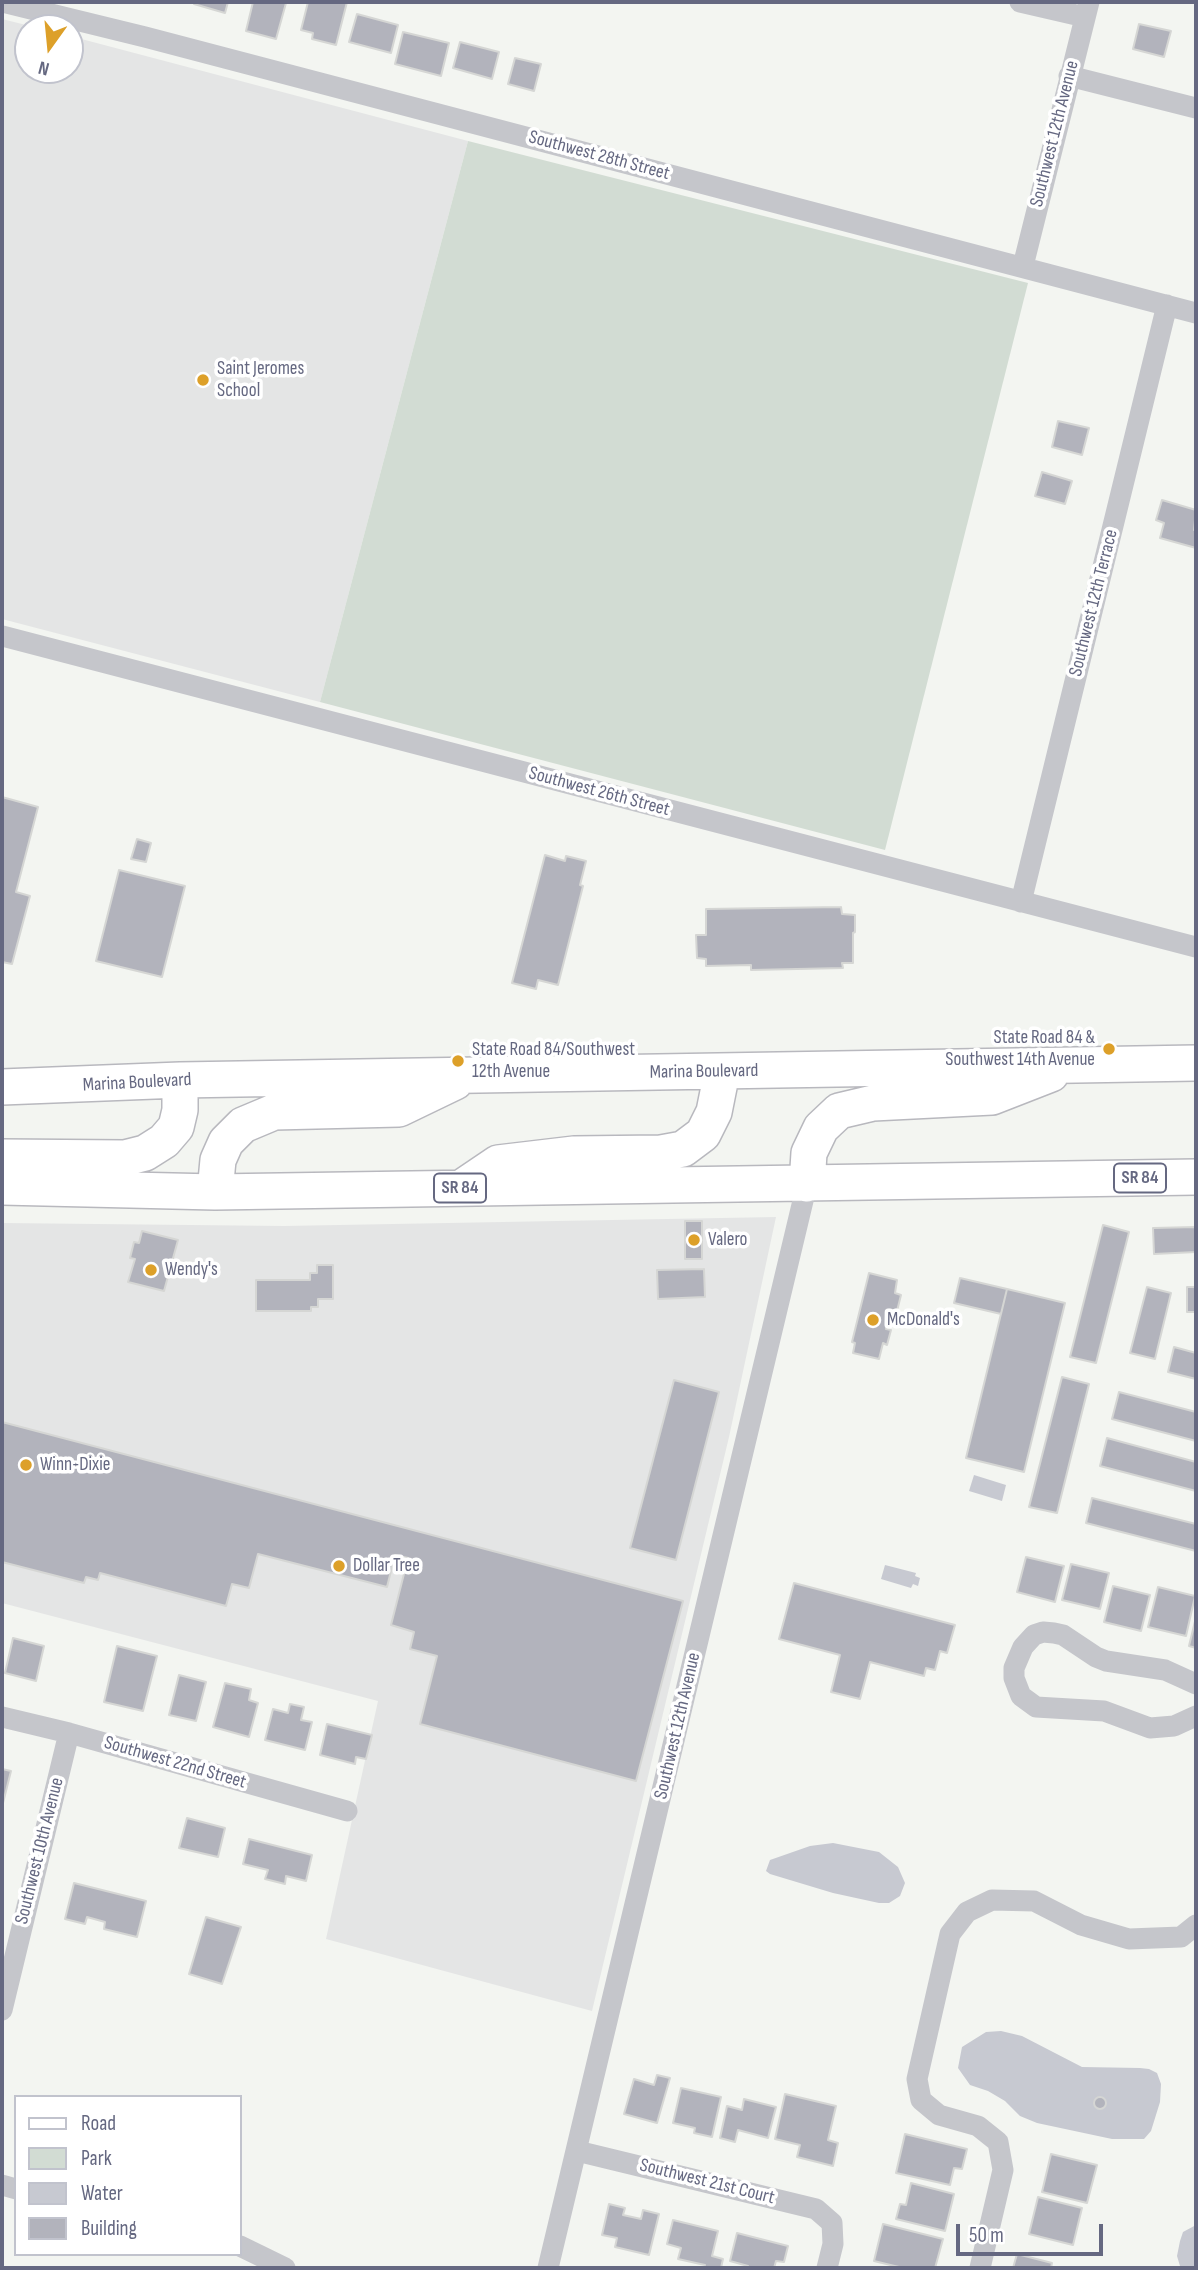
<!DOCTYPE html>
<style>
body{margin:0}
#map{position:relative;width:1198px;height:2270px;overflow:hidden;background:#f3f5f1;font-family:"Sofia Sans Condensed",sans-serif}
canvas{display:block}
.frame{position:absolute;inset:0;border:4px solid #656881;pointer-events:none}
.legend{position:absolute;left:14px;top:2095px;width:228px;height:161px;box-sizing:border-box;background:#fff;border:2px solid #c1c3cd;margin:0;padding:9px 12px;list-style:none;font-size:21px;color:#656881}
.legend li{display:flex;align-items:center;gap:14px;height:35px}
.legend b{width:35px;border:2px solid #c1c3cd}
.north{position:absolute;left:14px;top:14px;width:70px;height:70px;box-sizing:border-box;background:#fff;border:2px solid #c1c3cd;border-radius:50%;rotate:195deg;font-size:19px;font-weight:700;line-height:28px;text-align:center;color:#656881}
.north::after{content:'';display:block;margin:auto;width:24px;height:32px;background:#dda029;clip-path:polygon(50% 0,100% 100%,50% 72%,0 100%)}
.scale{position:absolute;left:956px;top:2224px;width:147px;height:32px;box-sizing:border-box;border:4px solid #656881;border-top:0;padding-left:9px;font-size:21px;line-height:24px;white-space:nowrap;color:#656881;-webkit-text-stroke:5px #fff;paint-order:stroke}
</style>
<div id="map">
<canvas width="1198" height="2270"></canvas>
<div class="frame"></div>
<ul class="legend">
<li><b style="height:9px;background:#fff"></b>Road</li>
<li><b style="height:19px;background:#d2dcd3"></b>Park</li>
<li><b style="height:19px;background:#c7c9d1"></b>Water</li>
<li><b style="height:19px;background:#b2b3bc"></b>Building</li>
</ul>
<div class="north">N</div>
<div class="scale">50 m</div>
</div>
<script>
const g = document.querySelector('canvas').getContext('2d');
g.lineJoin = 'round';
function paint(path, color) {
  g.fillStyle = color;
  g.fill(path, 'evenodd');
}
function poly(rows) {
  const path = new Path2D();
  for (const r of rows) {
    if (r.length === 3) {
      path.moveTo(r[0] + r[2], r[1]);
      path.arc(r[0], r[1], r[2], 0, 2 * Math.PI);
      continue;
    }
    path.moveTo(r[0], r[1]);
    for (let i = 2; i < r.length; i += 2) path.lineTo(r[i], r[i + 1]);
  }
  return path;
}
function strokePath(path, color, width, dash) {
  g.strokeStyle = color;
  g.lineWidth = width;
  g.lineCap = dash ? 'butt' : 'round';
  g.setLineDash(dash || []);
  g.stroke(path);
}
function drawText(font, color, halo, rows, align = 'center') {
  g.font = font + ' "Sofia Sans Condensed",sans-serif';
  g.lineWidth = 7;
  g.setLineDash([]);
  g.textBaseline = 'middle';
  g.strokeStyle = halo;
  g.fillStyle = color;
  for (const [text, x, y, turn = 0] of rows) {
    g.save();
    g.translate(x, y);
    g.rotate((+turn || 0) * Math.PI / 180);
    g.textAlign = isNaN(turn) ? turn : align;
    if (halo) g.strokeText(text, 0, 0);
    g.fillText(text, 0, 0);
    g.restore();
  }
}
paint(poly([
 [2,19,38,28,28,28,28,70,70,70,70,36,468,141,320,702,2,619],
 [776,1217,729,1437,592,2011,326,1939,378,1701,2,1603,2,1223,284,1226]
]), '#e4e5e5');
paint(poly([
 [468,141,1028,283,885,850,320,702]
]), '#d2dcd3');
paint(poly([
 [974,1475,1006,1485,1002,1501,969,1491],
 [885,1565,916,1573,915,1576,920,1578,918,1586,913,1584,911,1588,881,1579],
 [833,1843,879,1852,898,1867,905,1883,900,1896,889,1903,879,1903,833,1893,770,1874,766,1871,770,1860,810,1846],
 [1001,2031,1022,2036,1082,2067,1140,2068,1149,2069,1157,2073,1161,2084,1160,2102,1151,2131,1144,2139,1112,2139,1037,2123,1020,2116,1005,2101,988,2091,970,2085,958,2068,962,2047,986,2032],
 [1196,2225,1196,2268,1183,2268,1180,2266,1177,2256,1180,2241,1183,2232]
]), '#c7c9d1');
const building = poly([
 [195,2,228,2,225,13,194,4,195,2],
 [253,2,286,3,276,39,246,31,253,2],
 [308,2,347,2,336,45,312,39,313,33,301,30,308,2],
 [357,14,398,25,391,53,349,42,357,14],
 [1139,24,1171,31,1164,57,1133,49,1139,24],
 [403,32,449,43,441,76,395,64,403,32],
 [460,42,499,52,492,79,453,68,460,42],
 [515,58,541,64,534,91,508,84,515,58],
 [1058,421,1089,428,1082,455,1052,447,1058,421],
 [1042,472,1072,481,1065,504,1035,496,1042,472],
 [1162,500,1196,510,1194,530,1196,530,1196,548,1160,538,1164,523,1156,520,1162,500],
 [2,797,38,807,16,892,30,896,12,964,2,962,2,797],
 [137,839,151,843,146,862,131,859,137,839],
 [545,855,565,861,566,856,586,861,580,885,583,886,558,985,538,980,536,989,512,983,545,855],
 [119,870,185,886,162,977,96,961,119,870],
 [841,907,842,914,855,915,855,932,853,933,853,963,842,963,843,968,751,970,751,965,706,966,706,959,697,958,696,935,706,935,706,909,841,907],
 [685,1221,702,1221,702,1259,685,1259,685,1221],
 [1103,1225,1129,1232,1096,1363,1070,1357,1103,1225],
 [1196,1227,1196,1252,1154,1254,1153,1228,1196,1227],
 [142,1231,178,1240,164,1291,128,1282,135,1259,130,1258,134,1242,139,1243,142,1231],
 [317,1265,333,1265,333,1299,318,1299,318,1307,311,1307,311,1311,256,1311,256,1280,310,1280,310,1273,317,1273,317,1265],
 [704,1269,705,1297,658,1299,657,1270,704,1269],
 [869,1273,897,1280,895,1293,901,1295,897,1311,891,1310,886,1329,891,1330,887,1345,883,1343,879,1359,853,1353,855,1343,852,1342,869,1273],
 [960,1278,1007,1289,1001,1314,954,1303,960,1278],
 [1147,1287,1171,1293,1155,1359,1130,1353,1147,1287],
 [1187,1287,1196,1287,1196,1312,1187,1312,1187,1287],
 [1007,1289,1065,1303,1024,1472,966,1458,1007,1289],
 [1174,1347,1196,1353,1196,1379,1168,1372,1174,1347],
 [1062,1377,1089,1384,1057,1513,1029,1507,1062,1377],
 [674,1380,719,1392,676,1560,630,1548,674,1380],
 [1119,1392,1196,1412,1196,1441,1112,1419,1119,1392],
 [2,1422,683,1601,636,1781,420,1724,437,1656,410,1649,414,1632,391,1625,408,1558,395,1555,387,1587,258,1554,249,1588,232,1584,226,1606,100,1573,98,1580,86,1577,84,1583,2,1562,2,1422],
 [1107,1438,1196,1462,1196,1491,1100,1466,1107,1438],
 [1092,1498,1196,1524,1196,1551,1086,1523,1092,1498],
 [1026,1557,1064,1566,1055,1602,1017,1592,1026,1557],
 [1071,1564,1109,1573,1100,1609,1062,1600,1071,1564],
 [794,1583,955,1625,947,1653,940,1651,935,1670,926,1668,924,1676,870,1662,860,1699,831,1692,840,1655,779,1639,794,1583],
 [1113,1586,1150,1595,1141,1631,1104,1622,1113,1586],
 [1158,1587,1195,1596,1186,1636,1148,1627,1158,1587],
 [1196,1617,1196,1648,1189,1646,1196,1617],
 [13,1638,44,1646,36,1681,5,1673,13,1638],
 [117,1646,157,1656,143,1711,104,1702,117,1646],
 [179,1675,206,1682,196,1721,169,1715,179,1675],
 [225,1683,251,1689,249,1700,258,1703,249,1737,213,1727,225,1683],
 [290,1704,304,1707,301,1720,312,1722,305,1750,265,1740,273,1709,288,1713,290,1704],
 [327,1724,372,1735,366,1759,356,1757,355,1764,320,1755,327,1724],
 [2,1769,11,1771,2,1807,2,1769],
 [187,1818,225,1828,218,1857,179,1848,187,1818],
 [249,1839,312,1855,306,1881,286,1876,285,1884,265,1879,268,1870,243,1864,249,1839],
 [74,1883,146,1901,137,1937,104,1929,105,1922,87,1917,85,1924,65,1919,74,1883],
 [206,1917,241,1927,222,1984,189,1974,206,1917],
 [657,2075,670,2078,657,2123,624,2114,634,2079,654,2085,657,2075],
 [681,2088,721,2097,712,2137,694,2133,695,2128,673,2123,681,2088],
 [785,2094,836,2106,828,2140,838,2143,833,2166,797,2157,800,2145,775,2139,785,2094],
 [1100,2103,6],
 [744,2099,776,2107,768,2138,738,2130,735,2142,720,2138,727,2106,742,2110,744,2099],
 [905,2134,967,2149,962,2169,954,2168,950,2185,896,2173,905,2134],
 [1051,2154,1097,2165,1087,2203,1042,2192,1051,2154],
 [911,2183,954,2194,945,2231,896,2219,900,2204,906,2205,911,2183],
 [1038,2197,1082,2208,1073,2245,1029,2234,1038,2197],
 [609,2204,625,2208,623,2215,641,2219,643,2210,659,2214,649,2255,615,2247,617,2238,602,2235,609,2204],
 [673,2220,718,2231,712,2256,723,2259,721,2268,704,2268,705,2265,678,2259,681,2248,667,2244,673,2220],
 [883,2224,943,2239,935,2268,903,2268,874,2261,883,2224],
 [737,2233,788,2246,784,2262,776,2261,774,2268,748,2268,748,2266,730,2261,737,2233],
 [1017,2254,1052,2263,1051,2268,1013,2268,1017,2254]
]);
paint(building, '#b2b3bc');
strokePath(building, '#d5d6d4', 2);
const primary = poly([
 [2,1087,180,1080,1196,1063],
 [2,1157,125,1158,145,1153,164,1141,176,1127,180,1110,180,1080],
 [807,1184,809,1153,821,1128,839,1111,873,1103,992,1097,1051,1074],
 [2,1187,215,1192,1196,1177],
 [461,1188,498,1163,574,1154,661,1153,683,1149,703,1134,714,1112,722,1072],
 [215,1192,218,1160,226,1142,243,1125,274,1112,399,1109,455,1082]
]);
strokePath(primary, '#b8b8be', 38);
strokePath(poly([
 [2,2,145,37,1196,313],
 [1020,2,1085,17],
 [1069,76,1196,108],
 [1023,266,1089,2],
 [2,636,1196,947],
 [1021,902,1167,305],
 [1196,1684,1165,1670,1106,1661,1096,1657,1063,1635,1054,1633,1043,1632,1034,1635,1023,1647,1014,1668,1014,1678,1021,1696,1036,1707,1104,1711,1150,1728,1174,1726,1196,1716],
 [2,1717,69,1733,347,1811],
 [2,2010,69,1733],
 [577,2151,816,2209,832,2223,833,2244,827,2268],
 [2,2185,16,2189],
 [240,2246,285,2268],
 [548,2268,807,1184],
 [980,2268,1003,2170,998,2142,978,2126,939,2115,921,2100,917,2079,950,1934,967,1912,992,1900,1034,1901,1081,1925,1129,1939,1181,1937,1196,1925]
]), '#c5c6cb', 21);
strokePath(primary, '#fff', 35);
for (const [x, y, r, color] of [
 [203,380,7,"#dda029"],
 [1109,1049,7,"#dda029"],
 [458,1061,7,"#dda029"],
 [694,1240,7,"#dda029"],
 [151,1270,7,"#dda029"],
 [873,1320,7,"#dda029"],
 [26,1465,7,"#dda029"],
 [339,1566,7,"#dda029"]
]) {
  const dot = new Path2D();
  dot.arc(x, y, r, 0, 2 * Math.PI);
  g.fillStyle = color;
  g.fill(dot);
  strokePath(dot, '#fff', 2.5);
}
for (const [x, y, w] of [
 [1140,1178,52],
 [460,1188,52]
]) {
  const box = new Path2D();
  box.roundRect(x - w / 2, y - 14.5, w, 29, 5);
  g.fillStyle = '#fff';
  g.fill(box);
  strokePath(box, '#656881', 2);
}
drawText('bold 18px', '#656881', null, [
 ["SR 84",1140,1178],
 ["SR 84",460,1188]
]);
drawText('19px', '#656881', '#fff', [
 ["Southwest 12th Avenue",1055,134,-76],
 ["Southwest 28th Street",599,156,15],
 ["Southwest 12th Terrace",1094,603,-76],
 ["Southwest 26th Street",599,792,15],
 ["Marina Boulevard",704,1072,-1],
 ["Marina Boulevard",137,1083,-3],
 ["Southwest 12th Avenue",678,1726,-77],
 ["Southwest 22nd Street",175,1763,16],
 ["Southwest 10th Avenue",40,1851,-76],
 ["Southwest 21st Court",707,2182,14]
]);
drawText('19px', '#656881', '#fff', [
 ["Saint Jeromes",217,369],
 ["School",217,391],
 ["State Road 84 &",1095,1038,"right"],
 ["Southwest 14th Avenue",1095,1060,"right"],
 ["State Road 84/Southwest",472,1050],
 ["12th Avenue",472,1072],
 ["Valero",708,1240],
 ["Wendy's",165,1270],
 ["McDonald's",887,1320],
 ["Winn-Dixie",40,1465],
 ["Dollar Tree",353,1566]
], 'left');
</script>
